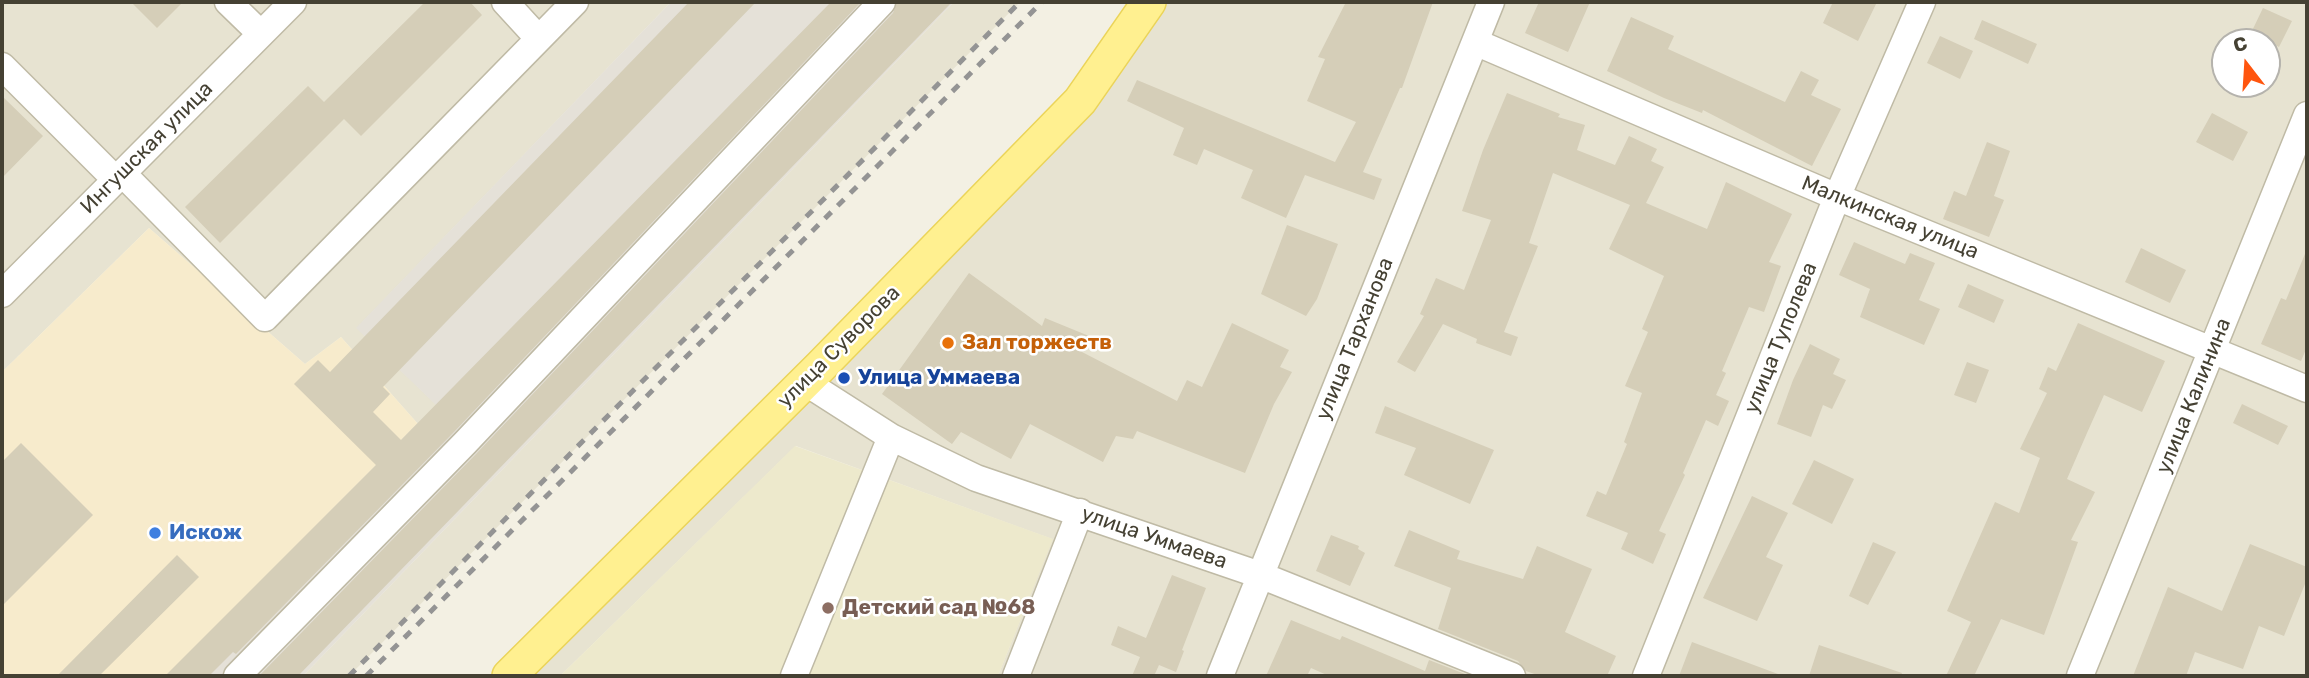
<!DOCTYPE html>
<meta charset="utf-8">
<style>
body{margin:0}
#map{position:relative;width:2309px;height:678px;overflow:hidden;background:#f3f0e3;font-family:Rubik,sans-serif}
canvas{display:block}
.frame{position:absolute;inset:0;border:4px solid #454133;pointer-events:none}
.north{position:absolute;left:2211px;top:28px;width:70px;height:70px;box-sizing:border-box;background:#fff;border:2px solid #b5b3ad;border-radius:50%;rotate:343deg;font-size:19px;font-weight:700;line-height:28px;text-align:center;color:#454133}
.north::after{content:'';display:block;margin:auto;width:24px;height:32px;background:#ff550e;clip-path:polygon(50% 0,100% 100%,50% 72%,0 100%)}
</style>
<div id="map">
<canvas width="2309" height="678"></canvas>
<div class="frame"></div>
<div class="north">С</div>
</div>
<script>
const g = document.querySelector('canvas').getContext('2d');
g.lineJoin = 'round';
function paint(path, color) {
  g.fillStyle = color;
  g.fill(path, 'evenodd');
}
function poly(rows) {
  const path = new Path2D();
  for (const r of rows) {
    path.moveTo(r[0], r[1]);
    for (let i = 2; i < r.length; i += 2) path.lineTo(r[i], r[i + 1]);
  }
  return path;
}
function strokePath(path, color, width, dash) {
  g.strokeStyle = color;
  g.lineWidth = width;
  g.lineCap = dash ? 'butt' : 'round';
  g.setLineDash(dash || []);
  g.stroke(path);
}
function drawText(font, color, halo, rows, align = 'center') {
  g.font = font + ' Rubik,sans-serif';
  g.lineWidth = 5;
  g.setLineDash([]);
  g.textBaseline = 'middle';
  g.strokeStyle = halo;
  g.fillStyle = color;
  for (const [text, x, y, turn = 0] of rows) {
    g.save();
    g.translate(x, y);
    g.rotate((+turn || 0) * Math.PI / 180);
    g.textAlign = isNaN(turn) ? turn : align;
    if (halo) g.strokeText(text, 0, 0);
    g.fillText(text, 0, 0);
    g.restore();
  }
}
paint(poly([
 [2,2,671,2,357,328,437,405,418,424,341,337,305,364,149,228,2,372],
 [954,2,1020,2,349,676,303,676],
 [1149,2,2307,2,2307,676,998,676,1052,539,796,446,560,676,509,676,820,367],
 [2225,42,2267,42,2267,84,2225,84]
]), '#e7e3d1');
paint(poly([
 [149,228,305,364,341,337,418,424,166,676,2,676,2,372]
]), '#f7ebcc');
paint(poly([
 [671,2,954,2,303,676,166,676,436,405,356,328]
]), '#e5e1d8');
paint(poly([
 [795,446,1053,539,998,676,560,676]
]), '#ede9cc');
paint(poly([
 [131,2,183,2,157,28],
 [425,2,470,2,482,15,361,136,344,119,220,243,185,207,308,86,324,102],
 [689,2,756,2,383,387,390,394,373,412,401,440,831,2,861,2,454,432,236,654,233,652,209,676,165,676,376,465,294,384,318,360,330,372],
 [897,2,952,2,298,676,259,676,476,454,893,13],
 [1346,2,1433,2,1402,88,1400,88,1363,172,1382,179,1374,200,1305,175,1286,218,1241,198,1253,170,1204,149,1197,165,1173,155,1184,128,1127,101,1137,80,1335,162,1356,122,1307,101,1325,59,1318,57],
 [1539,2,1590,2,1568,52,1525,33],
 [1833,2,1877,2,1858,41,1823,23],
 [2263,8,2292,21,2279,47,2251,33],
 [1631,17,1674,36,1668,49,1785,102,1801,71,1819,80,1811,95,1841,109,1812,166,1703,110,1702,113,1664,98,1607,71],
 [1982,20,2037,44,2028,64,1974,39],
 [1940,36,1973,51,1960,79,1927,63],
 [1507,93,1560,114,1558,117,1585,125,1577,150,1615,165,1629,136,1657,149,1651,161,1664,167,1646,203,1707,229,1726,182,1792,214,1769,262,1781,266,1764,312,1749,307,1722,371,1726,373,1716,395,1729,401,1718,426,1706,420,1683,473,1685,475,1659,531,1666,534,1653,564,1621,549,1628,533,1586,516,1597,491,1606,495,1627,444,1624,442,1642,393,1625,386,1648,332,1642,329,1664,276,1609,249,1630,205,1553,173,1529,243,1538,246,1504,332,1518,337,1511,356,1476,343,1477,339,1443,324,1415,372,1397,362,1424,316,1420,314,1436,278,1464,290,1491,220,1462,211,1483,150],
 [2,96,43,136,2,178],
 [2212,113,2248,132,2233,161,2196,142],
 [1987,142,2010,151,1994,196,2004,200,1989,237,1943,219,1954,191,1966,196],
 [1287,225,1338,244,1317,299,1306,316,1261,294],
 [1854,242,1905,264,1910,253,1935,263,1919,300,1940,309,1924,345,1860,317,1870,289,1839,275],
 [2141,248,2186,270,2170,303,2125,282],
 [2307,249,2307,347,2301,361,2261,344,2281,298,2286,300],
 [969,273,1042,326,1045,318,1089,336,1082,352,1177,401,1187,380,1202,387,1232,323,1289,350,1280,367,1292,372,1274,404,1245,473,1137,431,1133,439,1116,436,1103,462,1030,424,1011,459,961,432,952,444,882,394],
 [1968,284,2004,300,1994,323,1958,307],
 [2078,323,2165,361,2142,412,2104,395,2087,433,2067,479,2095,492,2071,540,2078,542,2044,635,2001,619,1974,676,1946,676,1971,622,1947,611,1995,502,2019,513,2040,458,2020,449,2047,393,2039,389,2048,367,2056,371],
 [1810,344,1840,359,1833,374,1846,380,1832,409,1823,405,1811,437,1777,424,1793,380],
 [1967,362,1989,370,1976,403,1954,395],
 [2242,404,2288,426,2278,445,2233,423],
 [1385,406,1494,450,1470,504,1404,475,1416,448,1375,433],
 [21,443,93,515,2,606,2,462],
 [1814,460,1854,479,1832,524,1792,504],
 [1752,496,1788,513,1766,557,1783,565,1757,621,1703,598],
 [1409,530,1460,551,1457,559,1523,579,1537,546,1592,569,1565,632,1616,656,1607,676,1540,676,1526,671,1518,661,1438,629,1451,588,1394,566],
 [1331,535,1359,546,1358,549,1365,553,1350,586,1316,571],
 [1873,542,1896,552,1868,605,1849,596],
 [2250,544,2307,567,2307,579,2284,636,2259,626,2243,669,2195,652,2186,676,2133,676,2168,587,2222,611],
 [177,555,199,577,99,676,57,676],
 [1172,575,1206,588,1182,650,1184,651,1176,672,1159,665,1154,676,1132,676,1140,657,1111,645,1118,626,1146,638],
 [1291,620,1340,640,1342,636,1425,671,1429,660,1470,676,1329,676,1311,668,1307,676,1266,676],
 [1692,642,1778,674,1778,676,1679,676],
 [1819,645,1902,673,1901,676,1809,676]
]), '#d5ceb8');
const minor = poly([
 [228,2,261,34],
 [505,2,538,38],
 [1475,42,1837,197,2307,389],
 [2,66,115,179],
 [122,173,265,318,575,2],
 [2,294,293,2],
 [805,382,891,437,976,478,1260,575,1512,676],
 [237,676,465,443,882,2],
 [794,676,891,437],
 [1016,676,1080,512],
 [1220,676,1491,2],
 [1646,676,1837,197,1922,2],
 [2080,676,2307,115]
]);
const major = poly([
 [509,676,820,367,1080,101,1149,2]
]);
strokePath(minor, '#bfbaa5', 29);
strokePath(major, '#ebd459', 36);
strokePath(minor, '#fff', 26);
strokePath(major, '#fff090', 33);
strokePath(poly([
 [349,676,1020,2],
 [366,676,1042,2]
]), '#949494', 5, [9, 9]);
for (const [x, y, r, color] of [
 [948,343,7,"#e8710a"],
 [844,378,7,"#1a4fb4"],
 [155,533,7,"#3f7fe0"],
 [828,608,7,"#8d6e63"]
]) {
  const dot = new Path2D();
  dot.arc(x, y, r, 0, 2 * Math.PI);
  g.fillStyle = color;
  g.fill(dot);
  strokePath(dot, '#fff', 2.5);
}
drawText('21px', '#454133', '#fff', [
 ["Ингушская улица",147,148,-45],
 ["Малкинская улица",1890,218,22],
 ["улица Туполева",1781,338,-68],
 ["улица Тарханова",1355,339,-68],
 ["улица Суворова",839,347,-45],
 ["улица Калинина",2194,396,-68],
 ["улица Уммаева",1154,538,19]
]);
drawText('bold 21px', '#c56008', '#fff', [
 ["Зал торжеств",962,343]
], 'left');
drawText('bold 21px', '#164399', '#fff', [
 ["Улица Уммаева",858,378]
], 'left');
drawText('bold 21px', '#366cbe', '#fff', [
 ["Искож",169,533]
], 'left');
drawText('bold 21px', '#785e54', '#fff', [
 ["Детский сад №68",842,608]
], 'left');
</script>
